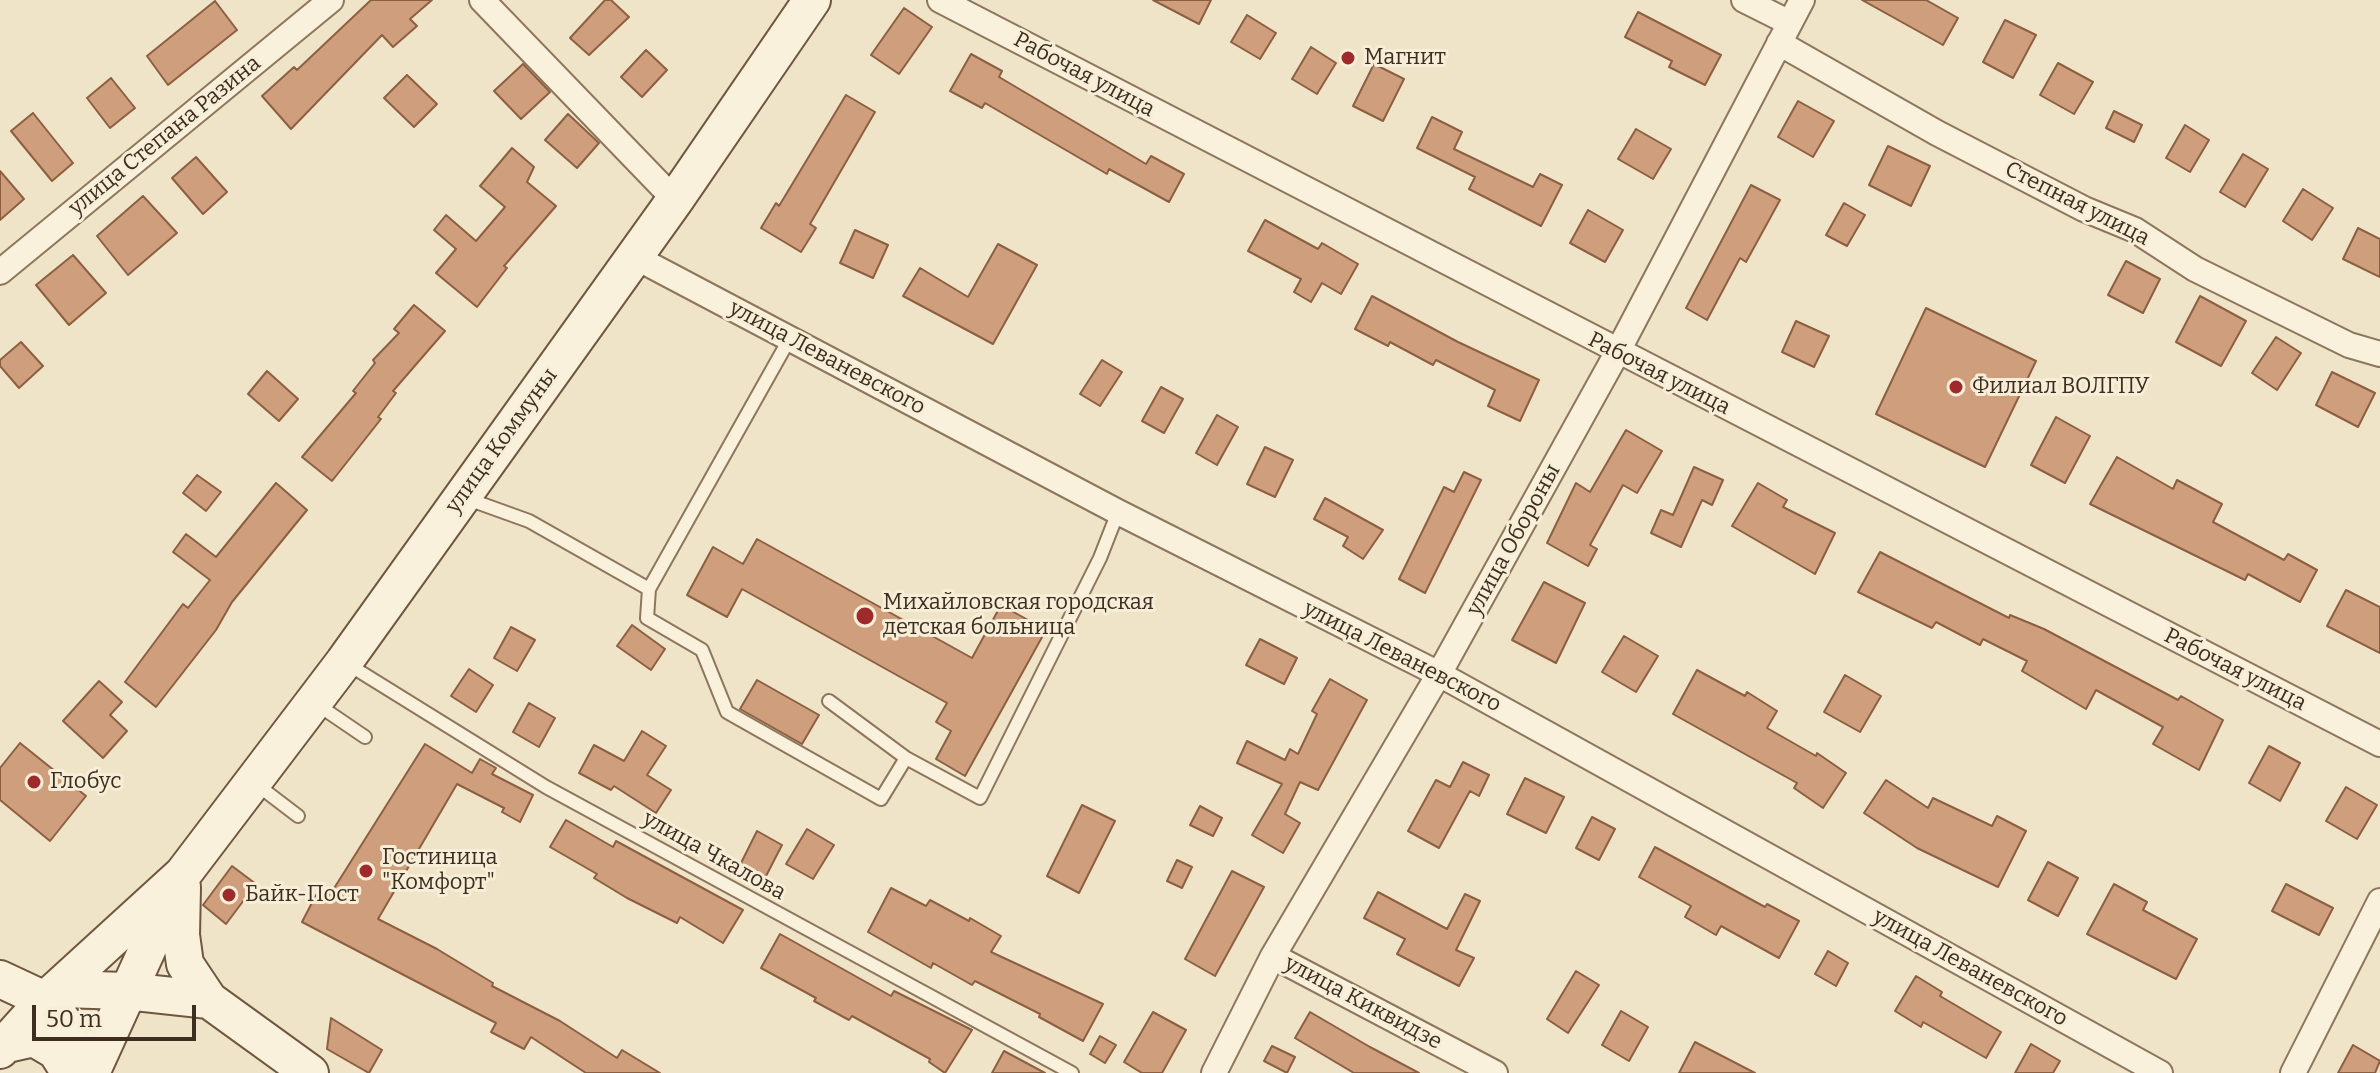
<!DOCTYPE html>
<meta charset="utf-8">
<style>
body{margin:0}
#map{position:relative;width:2380px;height:1073px;overflow:hidden;background:#f0e4c8;font-family:Bitter,serif}
canvas{display:block}
.scale{position:absolute;left:32px;top:1005px;width:164px;height:36px;box-sizing:border-box;border:4px solid #3d2e20;border-top:0;padding-left:10px;font-size:24px;line-height:28px;white-space:nowrap;color:#3d2e20;-webkit-text-stroke:6px #f7eed8;paint-order:stroke}
</style>
<div id="map">
<canvas width="2380" height="1073"></canvas>
<div class="scale">50 m</div>
</div>
<script>
const g = document.querySelector('canvas').getContext('2d');
g.lineJoin = 'round';
function paint(path, color) {
  g.fillStyle = color;
  g.fill(path, 'evenodd');
}
function poly(rows) {
  const path = new Path2D();
  for (const r of rows) {
    path.moveTo(r[0], r[1]);
    for (let i = 2; i < r.length; i += 2) path.lineTo(r[i], r[i + 1]);
  }
  return path;
}
function strokePath(path, color, width, dash) {
  g.strokeStyle = color;
  g.lineWidth = width;
  g.lineCap = dash ? 'butt' : 'round';
  g.setLineDash(dash || []);
  g.stroke(path);
}
function drawText(font, color, halo, rows, align = 'center') {
  g.font = font + ' Bitter,serif';
  g.lineWidth = 6;
  g.setLineDash([]);
  g.textBaseline = 'middle';
  g.strokeStyle = halo;
  g.fillStyle = color;
  for (const [text, x, y, turn = 0] of rows) {
    g.save();
    g.translate(x, y);
    g.rotate((+turn || 0) * Math.PI / 180);
    g.textAlign = isNaN(turn) ? turn : align;
    if (halo) g.strokeText(text, 0, 0);
    g.fillText(text, 0, 0);
    g.restore();
  }
}
const building = poly([
 [371,0,432,0,410,19,417,26,393,47,382,35,291,129,262,96,294,67,297,70,371,0],
 [605,0,611,0,629,17,589,55,570,38,605,0],
 [1153,0,1211,0,1199,24,1153,0],
 [1862,0,1926,0,1958,18,1943,45,1862,0],
 [215,1,237,30,168,85,147,56,215,1],
 [904,8,932,27,899,74,871,55,904,8],
 [1638,12,1721,55,1705,85,1669,67,1672,61,1625,37,1638,12],
 [1247,15,1276,33,1260,59,1231,42,1247,15],
 [2005,20,2036,35,2013,78,1983,62,2005,20],
 [1311,47,1336,63,1317,94,1292,79,1311,47],
 [646,50,667,70,642,97,621,77,646,50],
 [971,54,1002,71,999,77,1146,164,1151,156,1184,174,1169,202,1109,169,1107,174,985,103,982,108,950,91,971,54],
 [2058,63,2093,82,2074,114,2040,95,2058,63],
 [523,64,550,92,521,119,494,91,523,64],
 [1374,64,1404,79,1383,121,1353,106,1374,64],
 [407,75,437,104,414,127,384,98,407,75],
 [111,78,135,108,110,128,87,98,111,78],
 [846,95,875,112,810,224,816,228,801,252,761,228,776,203,779,206,846,95],
 [1798,101,1834,121,1813,157,1778,137,1798,101],
 [2114,111,2142,125,2134,142,2106,128,2114,111],
 [33,113,73,163,52,181,11,131,33,113],
 [568,114,599,143,577,168,545,140,568,114],
 [1432,117,1462,132,1454,149,1533,187,1540,174,1562,185,1541,226,1469,189,1475,177,1417,148,1432,117],
 [2185,125,2209,140,2190,172,2166,158,2185,125],
 [1636,129,1671,149,1653,179,1618,159,1636,129],
 [1888,146,1930,166,1911,206,1869,185,1888,146],
 [512,148,534,167,527,182,556,206,504,266,507,268,477,307,436,273,456,249,434,230,446,215,476,241,505,207,480,186,512,148],
 [2243,154,2268,169,2245,207,2220,192,2243,154],
 [196,157,227,192,203,214,172,178,196,157],
 [0,171,24,199,0,220,0,171],
 [1751,185,1780,200,1746,262,1740,258,1707,320,1686,308,1751,185],
 [2303,189,2333,208,2312,240,2283,221,2303,189],
 [143,196,177,233,128,275,97,236,143,196],
 [1844,203,1865,215,1847,246,1826,235,1844,203],
 [1588,210,1623,230,1605,262,1570,243,1588,210],
 [1265,220,1318,249,1322,243,1358,264,1341,294,1322,283,1311,302,1294,292,1301,279,1248,251,1265,220],
 [2358,228,2380,239,2380,277,2343,259,2358,228],
 [855,230,888,245,873,278,840,263,855,230],
 [998,244,1037,265,993,344,903,296,920,268,968,297,998,244],
 [73,255,106,293,69,325,36,285,73,255],
 [2126,261,2160,279,2143,313,2108,295,2126,261],
 [1372,296,1458,342,1539,380,1520,421,1488,406,1495,390,1436,360,1433,365,1390,342,1388,346,1355,329,1372,296],
 [2200,296,2246,321,2221,366,2176,342,2200,296],
 [414,305,445,331,393,391,396,393,378,417,381,419,332,481,302,457,356,393,353,391,375,363,373,360,399,333,394,329,414,305],
 [1926,308,2036,361,1985,467,1876,414,1926,308],
 [1796,321,1829,336,1814,367,1782,352,1796,321],
 [2276,337,2301,353,2277,390,2252,373,2276,337],
 [21,342,43,366,19,388,0,366,0,360,21,342],
 [1102,360,1122,372,1100,406,1080,394,1102,360],
 [267,371,298,399,279,421,248,394,267,371],
 [2332,372,2375,393,2358,427,2316,405,2332,372],
 [1161,387,1183,399,1164,433,1142,421,1161,387],
 [1217,415,1238,427,1217,465,1196,453,1217,415],
 [2056,417,2090,436,2065,483,2031,465,2056,417],
 [1626,430,1662,451,1637,493,1623,485,1590,545,1597,549,1588,566,1547,543,1576,483,1590,492,1626,430],
 [1265,447,1293,460,1275,497,1247,484,1265,447],
 [2117,457,2173,489,2177,480,2222,504,2213,522,2284,560,2288,554,2317,570,2300,602,2248,574,2245,580,2090,504,2117,457],
 [1694,467,1723,480,1712,505,1702,500,1681,547,1651,533,1661,510,1673,515,1694,467],
 [1464,472,1481,480,1425,593,1399,579,1444,487,1454,492,1464,472],
 [197,475,221,492,206,511,183,493,197,475],
 [276,483,307,510,232,602,216,630,156,707,125,682,183,604,188,608,210,580,173,552,186,534,216,557,276,483],
 [1758,483,1787,500,1783,507,1835,533,1815,574,1732,526,1758,483],
 [1325,498,1383,530,1363,559,1343,546,1348,537,1314,519,1325,498],
 [757,539,972,658,1001,605,1046,630,965,776,936,759,951,731,936,722,947,703,742,589,727,617,687,595,713,547,743,564,757,539],
 [1880,552,2009,618,2010,615,2044,629,2178,700,2181,696,2223,720,2199,770,2153,744,2163,727,2096,690,2086,709,2022,671,2027,661,1983,639,1980,645,1936,622,1932,628,1858,592,1880,552],
 [1544,582,1585,603,1556,663,1512,640,1544,582],
 [2346,590,2380,607,2380,653,2327,626,2346,590],
 [632,625,665,649,651,670,617,646,632,625],
 [511,627,535,640,517,671,494,658,511,627],
 [1624,636,1658,656,1636,692,1602,672,1624,636],
 [1260,639,1297,658,1284,684,1246,665,1260,639],
 [469,669,493,685,476,712,451,696,469,669],
 [1697,670,1745,696,1747,692,1777,711,1767,728,1816,756,1817,753,1846,773,1823,808,1794,788,1797,783,1673,714,1697,670],
 [1845,675,1881,696,1860,732,1824,712,1845,675],
 [1330,679,1367,700,1318,790,1300,782,1285,814,1300,823,1283,853,1252,835,1282,784,1237,763,1247,741,1285,760,1290,749,1298,754,1317,714,1312,711,1330,679],
 [757,680,819,715,802,744,740,709,757,680],
 [99,681,122,702,110,715,127,731,103,758,63,721,99,681],
 [529,703,555,718,539,747,513,732,529,703],
 [642,731,666,746,647,775,671,790,656,813,614,786,611,790,579,773,594,745,624,761,642,731],
 [20,743,86,796,50,841,0,800,0,768,20,743],
 [425,744,472,773,480,759,496,768,492,774,533,795,520,822,502,812,504,808,457,784,378,919,437,949,493,983,492,986,560,1021,617,1058,622,1050,660,1073,586,1073,531,1037,524,1049,491,1032,496,1023,302,922,316,895,326,901,425,744],
 [2269,746,2300,763,2280,801,2249,783,2269,746],
 [1463,762,1489,775,1479,796,1470,791,1439,848,1408,831,1436,780,1450,787,1463,762],
 [1525,778,1564,797,1546,833,1507,814,1525,778],
 [1886,780,1928,808,1933,798,1992,826,1997,816,2026,831,1998,887,1917,848,1864,813,1886,780],
 [2346,787,2377,805,2357,839,2326,821,2346,787],
 [1082,805,1115,821,1079,893,1047,876,1082,805],
 [1200,806,1222,818,1213,836,1190,825,1200,806],
 [1592,817,1615,829,1599,860,1576,848,1592,817],
 [566,820,613,847,616,841,743,910,723,943,680,917,677,923,627,898,594,878,597,874,550,847,566,820],
 [807,829,834,845,813,879,786,864,807,829],
 [757,831,782,845,765,878,740,865,757,831],
 [1655,847,1765,907,1767,904,1799,921,1779,958,1721,926,1716,935,1685,917,1691,906,1639,877,1655,847],
 [1177,860,1192,867,1182,888,1167,881,1177,860],
 [2048,862,2078,878,2058,916,2028,900,2048,862],
 [232,866,256,884,226,924,203,905,232,866],
 [1232,871,1264,887,1215,976,1185,959,1232,871],
 [2114,884,2147,902,2143,910,2197,939,2176,979,2087,934,2114,884],
 [2286,884,2333,908,2319,935,2272,911,2286,884],
 [891,888,926,906,930,900,969,921,970,918,1001,936,991,952,1103,1004,1083,1041,1039,1017,1040,1014,975,981,972,985,933,963,931,968,868,932,891,888],
 [1378,892,1447,929,1465,894,1480,901,1456,950,1474,958,1459,986,1397,954,1405,939,1364,918,1378,892],
 [780,934,891,996,894,991,972,1030,945,1073,929,1062,930,1059,852,1016,849,1020,814,1001,816,998,761,968,780,934],
 [1828,951,1848,963,1836,986,1815,974,1828,951],
 [1576,971,1599,985,1568,1033,1547,1019,1576,971],
 [1916,976,1942,992,1940,996,2001,1032,1986,1058,1923,1022,1921,1027,1895,1011,1916,976],
 [1621,1011,1648,1027,1629,1061,1602,1045,1621,1011],
 [1153,1012,1186,1030,1162,1073,1142,1073,1124,1062,1153,1012],
 [1310,1012,1370,1047,1419,1073,1354,1073,1295,1038,1310,1012],
 [331,1018,382,1050,369,1073,327,1049,331,1018],
 [1100,1036,1116,1045,1105,1063,1090,1054,1100,1036],
 [1695,1042,1755,1073,1679,1073,1695,1042],
 [2031,1044,2060,1061,2053,1073,2015,1073,2031,1044],
 [2353,1045,2380,1061,2375,1073,2338,1073,2353,1045],
 [1272,1046,1295,1057,1287,1073,1264,1061,1272,1046],
 [1004,1051,1045,1073,992,1073,1004,1051]
]);
paint(building, '#cf9f7d');
strokePath(building, '#8d5f41', 2);
const lane = poly([
 [465,498,529,521,649,589,790,338],
 [649,589,647,618,702,650,727,712,881,799,906,758,980,798,1100,558,1118,512],
 [346,663,546,787,1072,1073],
 [829,701,906,758],
 [318,705,365,737],
 [256,784,298,816]
]);
const street = poly([
 [482,0,675,200],
 [940,0,2380,744],
 [1744,0,1790,23],
 [1779,43,1937,133,2084,209,2135,230,2195,269,2349,345,2380,354],
 [635,257,1118,512,1439,674,2160,1073],
 [0,272,331,0],
 [1273,956,1495,1073],
 [1214,1073,1273,956,1439,674,1617,353,1802,0],
 [2293,1073,2380,901]
]);
const secondary = poly([
 [182,887,181,935,185,964,209,1000],
 [0,979,45,1000,55,1010,74,1038,78,1073],
 [61,989,126,991,209,1000,310,1073],
 [3,1045,34,1038,56,1051,70,1073],
 [0,1050,45,1000,183,874,344,662,675,200,812,0],
 [91,1073,173,893]
]);
strokePath(lane, '#8d765c', 16);
strokePath(street, '#8d765c', 28);
strokePath(secondary, '#6f573f', 40);
strokePath(lane, '#faf1dc', 12);
strokePath(street, '#faf1dc', 24);
strokePath(secondary, '#faf1dc', 36);
for (const [x, y, r, color] of [
 [1348,58,8,"#9e2a2b"],
 [1956,387,8,"#9e2a2b"],
 [865,616,10,"#9e2a2b"],
 [34,782,8,"#9e2a2b"],
 [366,871,8,"#9e2a2b"],
 [229,895,8,"#9e2a2b"]
]) {
  const dot = new Path2D();
  dot.arc(x, y, r, 0, 2 * Math.PI);
  g.fillStyle = color;
  g.fill(dot);
  strokePath(dot, '#f7eed8', 3);
}
drawText('22px', '#3d2e20', '#f7eed8', [
 ["Магнит",1364,58],
 ["Филиал ВОЛГПУ",1972,387],
 ["Михайловская городская",883,603],
 ["детская больница",883,628],
 ["Глобус",50,782],
 ["Гостиница",382,858],
 ["\"Комфорт\"",382,883],
 ["Байк-Пост",245,895]
], 'left');
drawText('22px', '#3d2e20', '#f7eed8', [
 ["Рабочая улица",1084,75,28],
 ["улица Степана Разина",165,136,-39],
 ["Степная улица",2077,204,27],
 ["улица Леваневского",827,358,28],
 ["Рабочая улица",1659,374,27],
 ["улица Коммуны",502,441,-54],
 ["улица Обороны",1514,540,-61],
 ["улица Леваневского",1402,657,27],
 ["Рабочая улица",2235,670,27],
 ["улица Чкалова",714,856,29],
 ["улица Леваневского",1970,968,29],
 ["улица Киквидзе",1363,1003,28]
]);
</script>
